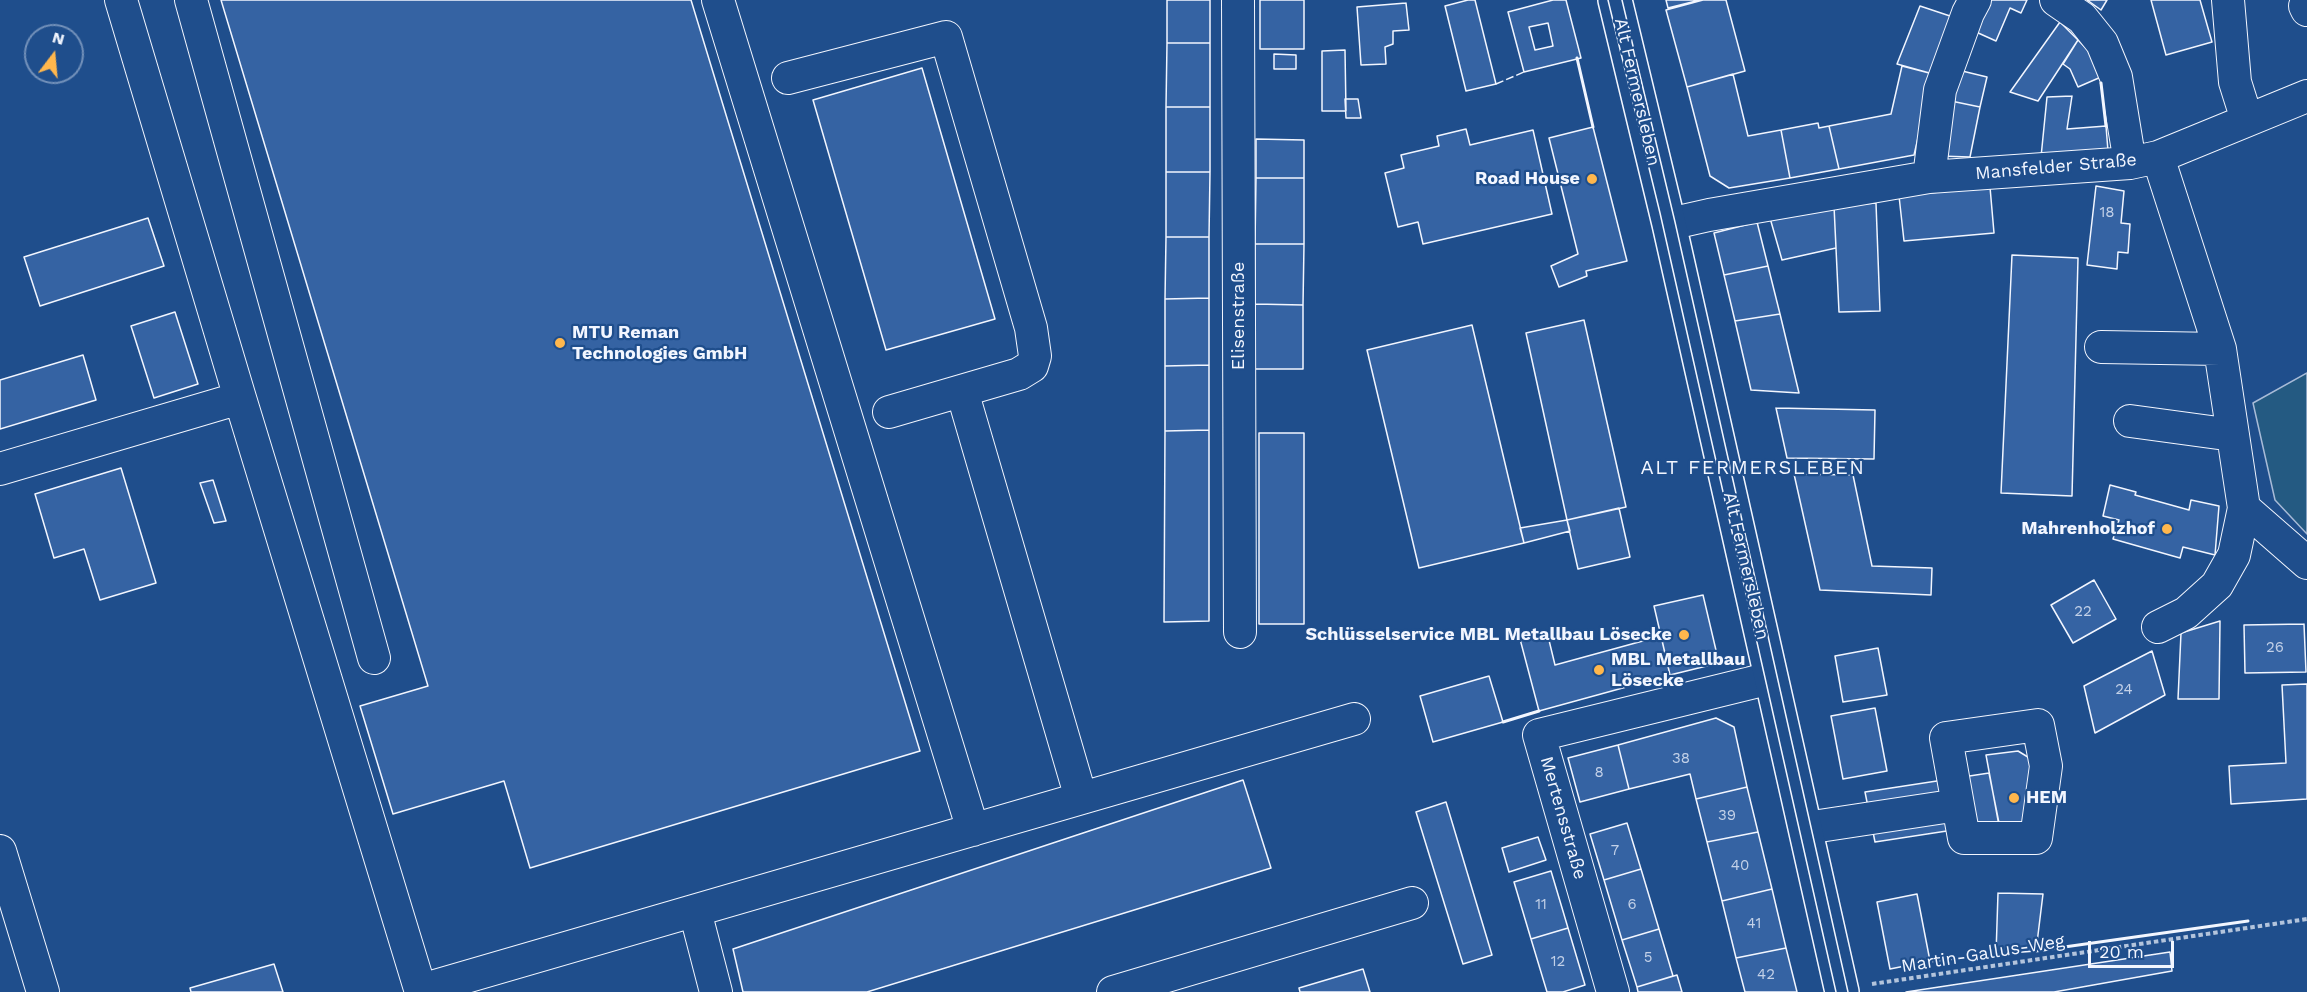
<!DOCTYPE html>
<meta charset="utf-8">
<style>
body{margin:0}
#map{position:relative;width:2307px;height:992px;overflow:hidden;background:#1f4e8c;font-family:"Work Sans",sans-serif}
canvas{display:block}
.north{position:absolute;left:24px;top:24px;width:60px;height:60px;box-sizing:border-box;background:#1f4e8c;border:2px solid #7391ba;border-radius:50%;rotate:16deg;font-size:16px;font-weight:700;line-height:24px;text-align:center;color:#f2f6ff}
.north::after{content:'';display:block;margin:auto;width:21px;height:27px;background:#ffb74d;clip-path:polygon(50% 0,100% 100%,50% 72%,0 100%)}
.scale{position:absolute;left:2088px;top:941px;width:86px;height:27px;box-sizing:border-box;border:3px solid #f2f6ff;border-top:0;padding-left:8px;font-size:18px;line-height:21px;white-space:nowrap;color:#f2f6ff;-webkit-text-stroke:4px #1f4e8c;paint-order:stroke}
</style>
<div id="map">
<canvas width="2307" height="992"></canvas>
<div class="north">N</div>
<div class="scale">20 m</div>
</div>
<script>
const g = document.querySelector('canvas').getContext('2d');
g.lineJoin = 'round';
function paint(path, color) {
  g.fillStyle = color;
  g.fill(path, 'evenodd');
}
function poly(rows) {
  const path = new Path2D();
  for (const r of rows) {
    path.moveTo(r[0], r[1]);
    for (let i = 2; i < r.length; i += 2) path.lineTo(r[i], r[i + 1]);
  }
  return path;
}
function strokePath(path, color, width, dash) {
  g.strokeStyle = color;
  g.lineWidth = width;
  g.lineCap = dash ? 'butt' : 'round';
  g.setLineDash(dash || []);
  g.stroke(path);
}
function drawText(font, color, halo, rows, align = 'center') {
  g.font = font + ' "Work Sans",sans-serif';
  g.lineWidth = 4.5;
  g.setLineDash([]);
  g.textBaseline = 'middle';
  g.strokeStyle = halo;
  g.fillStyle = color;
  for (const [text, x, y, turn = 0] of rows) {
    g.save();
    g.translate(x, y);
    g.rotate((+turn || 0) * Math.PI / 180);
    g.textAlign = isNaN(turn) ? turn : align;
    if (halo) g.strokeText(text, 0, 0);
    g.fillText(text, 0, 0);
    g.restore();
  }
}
const green = poly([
 [2307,373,2307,534,2275,500,2253,403,2307,373]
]);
paint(green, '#245a82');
strokePath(green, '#a8bbd7', 1.5);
const building = poly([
 [221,0,691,0,920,751,530,868,504,781,393,814,360,706,428,686,221,0],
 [1167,0,1210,0,1210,43,1167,43,1167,0],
 [1260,0,1304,0,1304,49,1260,49,1260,0],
 [1468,0,1475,0,1496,84,1466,91,1445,6,1468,0],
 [1553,0,1566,0,1581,58,1524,72,1508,12,1553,0],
 [1548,23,1553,46,1535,50,1529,27,1548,23],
 [1666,0,1700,0,1668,8,1666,0],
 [1703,0,1726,0,1745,71,1687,87,1666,10,1703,0],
 [1990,0,2027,0,2021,13,2010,8,1996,41,1976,32,1990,0],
 [2087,0,2107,0,2101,10,2087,0],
 [2151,0,2200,0,2212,42,2166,55,2151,0],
 [1406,3,1409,30,1393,31,1393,44,1385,47,1386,64,1361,65,1357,7,1406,3],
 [1920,6,1953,17,1933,74,1897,64,1920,6],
 [2060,22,2078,40,2038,101,2010,92,2060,22],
 [2078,40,2088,50,2101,77,2078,87,2070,69,2063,64,2078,40],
 [1167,43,1210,43,1210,107,1166,107,1167,43],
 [1345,50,1346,111,1322,111,1322,51,1345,50],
 [1274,54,1296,55,1296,69,1274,69,1274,54],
 [1902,66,1933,74,1914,155,1839,169,1829,126,1891,114,1902,66],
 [922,68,995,319,886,350,813,100,922,68],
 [1958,70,1987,77,1980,107,1951,101,1958,70],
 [1733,74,1748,136,1781,130,1790,178,1729,188,1710,176,1687,87,1733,74],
 [2072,96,2067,129,2106,126,2108,151,2041,157,2047,97,2072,96],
 [1345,99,1358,99,1361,118,1346,118,1345,99],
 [1951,101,1980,107,1970,157,1939,156,1951,101],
 [1166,107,1210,107,1210,172,1166,172,1166,107],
 [1818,123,1819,128,1829,126,1839,169,1790,178,1781,130,1818,123],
 [1593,127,1627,261,1586,271,1587,276,1559,287,1551,266,1578,254,1549,138,1593,127],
 [1466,129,1470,145,1533,130,1552,214,1423,244,1418,222,1398,227,1385,173,1404,168,1401,155,1439,146,1437,136,1466,129],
 [1256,139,1304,140,1304,178,1256,178,1256,139],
 [1166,172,1210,172,1209,237,1166,237,1166,172],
 [1256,178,1304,178,1304,244,1255,244,1256,178],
 [2096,186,2124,191,2121,223,2130,224,2128,253,2118,252,2117,269,2087,265,2096,186],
 [1990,187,1994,233,1904,241,1899,196,1990,187],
 [1876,203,1880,311,1839,312,1834,206,1876,203],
 [1834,206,1836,248,1782,260,1770,218,1834,206],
 [148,218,164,266,40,306,24,257,148,218],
 [1757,222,1768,266,1724,275,1714,233,1757,222],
 [1166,237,1209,237,1209,298,1165,299,1166,237],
 [1255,244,1304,244,1303,305,1255,304,1255,244],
 [2012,255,2078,258,2072,496,2001,493,2012,255],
 [1768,266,1780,314,1735,321,1724,275,1768,266],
 [1209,298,1209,365,1165,366,1165,299,1209,298],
 [1255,304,1303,305,1303,369,1255,369,1255,304],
 [175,312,198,384,154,398,131,326,175,312],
 [1780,314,1799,393,1751,390,1735,321,1780,314],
 [1584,320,1626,507,1567,520,1526,333,1584,320],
 [1472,325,1524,543,1419,568,1367,350,1472,325],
 [83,355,96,400,0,429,0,380,83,355],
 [1209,365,1209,430,1165,431,1165,366,1209,365],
 [1776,408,1875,410,1874,459,1787,458,1776,408],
 [1209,430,1209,621,1164,622,1165,431,1209,430],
 [1259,433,1304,433,1304,624,1259,624,1259,433],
 [121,468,156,583,100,600,84,549,54,558,35,494,121,468],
 [1794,474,1853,475,1872,566,1932,568,1931,595,1820,590,1794,474],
 [213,480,226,521,214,523,200,483,213,480],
 [2110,485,2136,492,2135,495,2189,510,2191,500,2219,506,2215,555,2183,547,2180,558,2113,539,2119,520,2103,516,2110,485],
 [1619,508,1630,557,1578,569,1567,520,1619,508],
 [1567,520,1570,531,1524,543,1520,528,1567,520],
 [2094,580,2116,619,2073,643,2051,605,2094,580],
 [1703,595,1719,663,1670,675,1654,606,1703,595],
 [2220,621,2219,699,2178,699,2181,633,2220,621],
 [2304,624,2306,672,2245,673,2244,625,2304,624],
 [1547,632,1555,665,1661,636,1670,675,1539,711,1520,639,1547,632],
 [1878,648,1887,695,1843,702,1835,656,1878,648],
 [2152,651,2165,695,2095,733,2084,686,2152,651],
 [1489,676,1503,722,1433,742,1420,696,1489,676],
 [2307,684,2307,799,2231,804,2229,766,2286,763,2282,685,2307,684],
 [1875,708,1887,771,1843,779,1831,716,1875,708],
 [1716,718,1734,727,1747,787,1696,799,1690,774,1629,789,1618,745,1716,718],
 [1618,745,1629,789,1580,802,1568,758,1618,745],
 [2018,751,2036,762,2032,828,2000,831,1986,755,2018,751],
 [1989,773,1999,823,1875,842,1865,792,1989,773],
 [1243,780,1271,868,867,992,743,992,733,949,1243,780],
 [1747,787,1758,832,1707,842,1696,799,1747,787],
 [1446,802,1492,955,1463,964,1416,812,1446,802],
 [1627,823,1641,869,1604,880,1590,834,1627,823],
 [1758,832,1772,889,1722,901,1707,842,1758,832],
 [1538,837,1546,860,1509,872,1502,848,1538,837],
 [1641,869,1659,929,1622,940,1604,880,1641,869],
 [1551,871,1568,928,1531,939,1514,882,1551,871],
 [1772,889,1786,948,1736,958,1722,901,1772,889],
 [1998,893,2043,894,2036,951,1996,954,1998,893],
 [1917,894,1930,961,1890,969,1877,902,1917,894],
 [1568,928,1585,985,1563,992,1547,992,1531,939,1568,928],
 [1659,929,1673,976,1637,987,1622,940,1659,929],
 [1786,948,1797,992,1745,992,1736,958,1786,948],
 [2170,952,2172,971,2054,992,1906,992,2170,952],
 [274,964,283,992,191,992,190,988,274,964],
 [1363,969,1370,992,1300,992,1299,988,1363,969],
 [1677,975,1682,992,1638,992,1637,987,1677,975]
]);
paint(building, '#3563a3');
strokePath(building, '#f2f6ff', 1.5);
const minor = poly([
 [121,0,240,398,421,992],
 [191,0,374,658],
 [718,0,973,830],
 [1238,0,1240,632],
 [2056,0,2082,18,2102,43,2116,77,2130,163],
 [2228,0,2235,82,2247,120],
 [2307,6,2305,6,2307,10],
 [788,78,946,37,1031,328,1035,356,1032,366,1019,374,889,412],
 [2158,157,2307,96],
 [1929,177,1940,90,1968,13,1975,0],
 [1669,224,1709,215,1929,177,2130,163,2158,157,2220,349,2244,508,2234,555,2217,585,2186,613,2158,627],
 [2101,347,2220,349],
 [962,391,1081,798],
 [2130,421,2233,435],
 [0,469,240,398],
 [2244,508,2307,563],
 [1806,828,1958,805,1946,738,2038,725,2046,766,2036,838,1964,838,1958,805],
 [0,851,43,992],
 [695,911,716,992],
 [421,990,1354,719],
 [1113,992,1412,903],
 [1613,992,1539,735,1771,678]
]);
const major = poly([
 [1615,0,1669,224,1842,992]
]);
strokePath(minor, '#f2f6ff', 34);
strokePath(major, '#f2f6ff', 36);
strokePath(poly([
 [1872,984,2307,919]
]), '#b3c4dc', 4, [4.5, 3]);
strokePath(minor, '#1f4e8c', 32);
strokePath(major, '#1f4e8c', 33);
strokePath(poly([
 [1608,0,1660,213,1836,992],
 [1622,0,1675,222,1848,992]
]), '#f2f6ff', 1.5);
strokePath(poly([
 [1496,84,1524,72]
]), '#f2f6ff', 1.5, [8, 3]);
strokePath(poly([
 [1577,58,1593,127],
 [2101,83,2106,126],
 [1503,722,1539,711],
 [2036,951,2248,921],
 [1930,961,1996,954]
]), '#f2f6ff', 3);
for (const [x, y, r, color] of [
 [1592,179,6,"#ffb74d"],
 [560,343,6,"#ffb74d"],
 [2167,529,6,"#ffb74d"],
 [1684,635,6,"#ffb74d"],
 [1599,670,6,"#ffb74d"],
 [2014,798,6,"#ffb74d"]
]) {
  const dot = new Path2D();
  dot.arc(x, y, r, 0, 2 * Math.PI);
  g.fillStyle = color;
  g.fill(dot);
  strokePath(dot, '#1f4e8c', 2);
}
drawText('15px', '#c3d1e8', null, [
 ["18",2107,213],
 ["22",2083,612],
 ["26",2275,648],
 ["24",2124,690],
 ["38",1681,759],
 ["8",1599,773],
 ["39",1727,816],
 ["7",1615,851],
 ["40",1740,866],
 ["11",1541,905],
 ["6",1632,905],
 ["41",1754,924],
 ["5",1648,958],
 ["12",1558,962],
 ["42",1766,975]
]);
drawText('18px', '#f2f6ff', '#1f4e8c', [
 ["Alt Fermersleben",1637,92,77],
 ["Mansfelder Straße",2056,167,-5],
 ["Elisenstraße",1239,316,-90],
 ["Alt Fermersleben",1746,566,77],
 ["Mertensstraße",1563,818,74],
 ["Martin-Gallus-Weg",1983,954,-9]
]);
drawText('bold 18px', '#f2f6ff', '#1f4e8c', [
 ["Road House",1580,179],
 ["MTU Reman",572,333,"left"],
 ["Technologies GmbH",572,354,"left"],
 ["Mahrenholzhof",2155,529],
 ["Schlüsselservice MBL Metallbau Lösecke",1672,635],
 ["MBL Metallbau",1611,660,"left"],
 ["Lösecke",1611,681,"left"],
 ["HEM",2026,798,"left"]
], 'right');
g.letterSpacing = '1.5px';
drawText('20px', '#f2f6ff', '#1f4e8c', [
 ["ALT FERMERSLEBEN",1753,468]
]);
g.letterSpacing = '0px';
</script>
